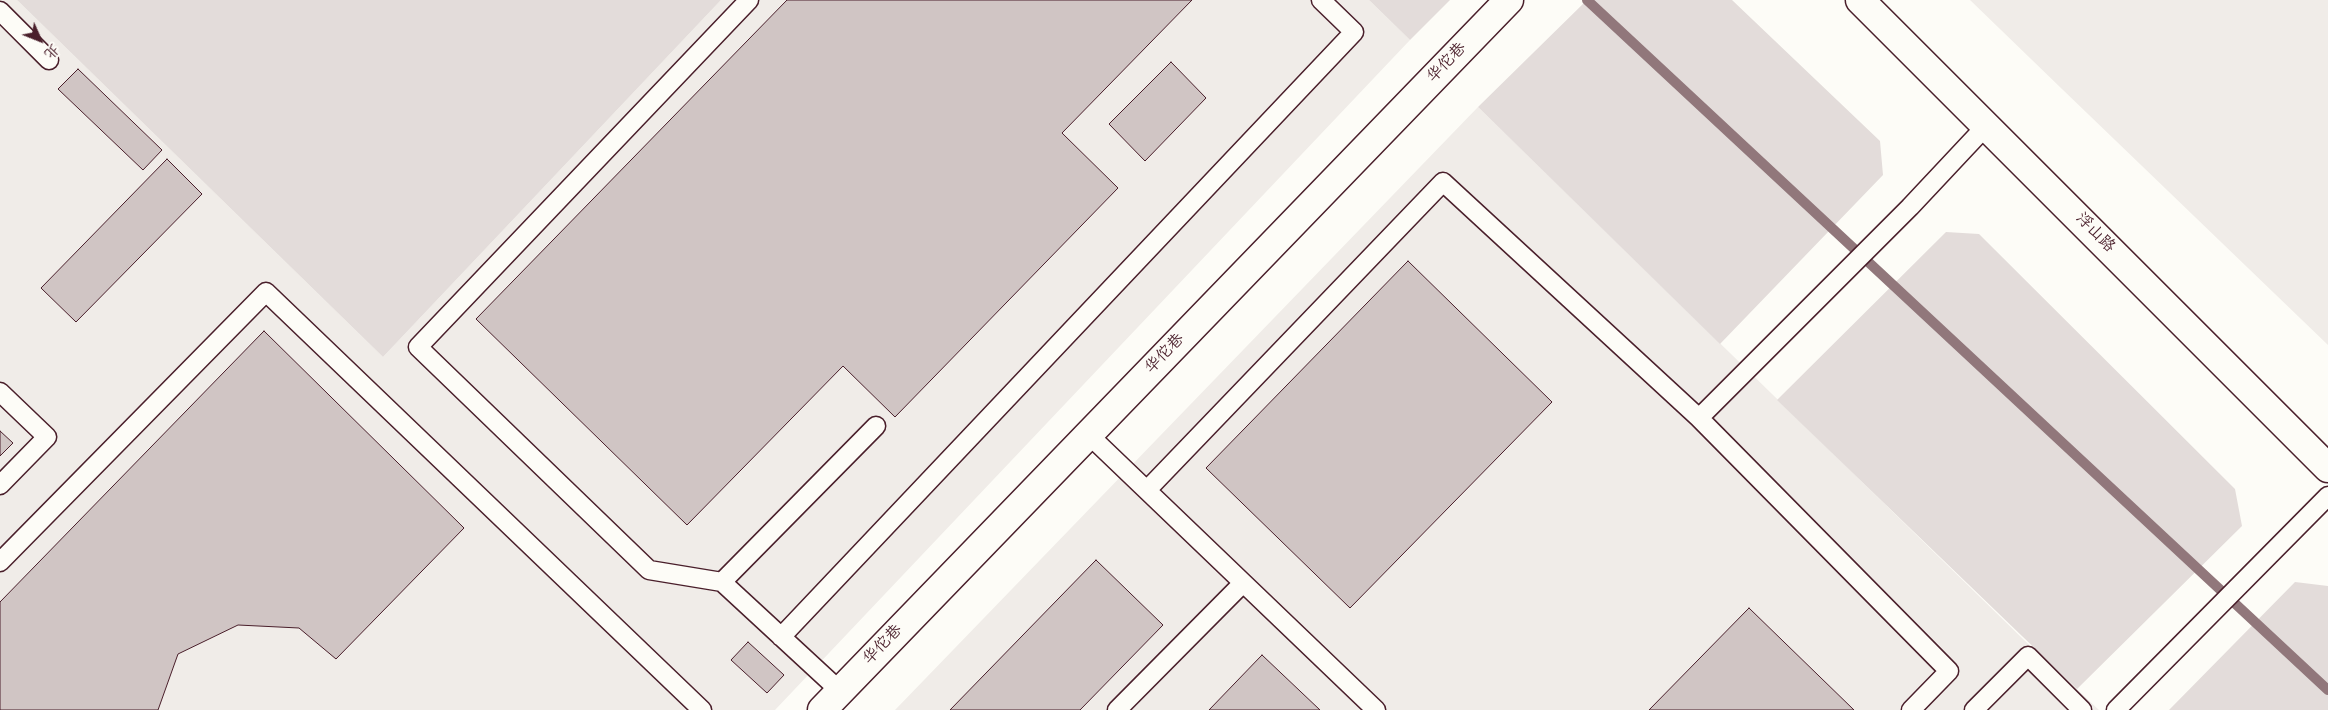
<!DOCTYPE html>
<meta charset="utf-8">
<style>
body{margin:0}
#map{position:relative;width:2328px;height:710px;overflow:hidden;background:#fdfcf7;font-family:Dekko,"LXGW WenKai TC",sans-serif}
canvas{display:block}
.north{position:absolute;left:15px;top:15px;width:50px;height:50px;-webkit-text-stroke:4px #fdfcf7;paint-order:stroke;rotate:134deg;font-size:14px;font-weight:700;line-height:20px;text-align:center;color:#4a1f2b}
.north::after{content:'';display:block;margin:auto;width:18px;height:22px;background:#4a1f2b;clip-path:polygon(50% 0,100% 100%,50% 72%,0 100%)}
</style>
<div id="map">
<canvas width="2328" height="710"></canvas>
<div class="north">北</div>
</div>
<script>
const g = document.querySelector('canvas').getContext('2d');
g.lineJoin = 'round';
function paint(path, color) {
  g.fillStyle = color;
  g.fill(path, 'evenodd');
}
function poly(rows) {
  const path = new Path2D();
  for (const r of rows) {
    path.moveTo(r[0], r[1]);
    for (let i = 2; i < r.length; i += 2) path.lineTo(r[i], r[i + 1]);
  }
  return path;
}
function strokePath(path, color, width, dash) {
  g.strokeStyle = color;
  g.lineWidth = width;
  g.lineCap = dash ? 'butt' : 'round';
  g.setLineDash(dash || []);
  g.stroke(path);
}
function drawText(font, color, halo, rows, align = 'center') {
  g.font = font + ' Dekko,"LXGW WenKai TC",sans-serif';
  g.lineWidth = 4.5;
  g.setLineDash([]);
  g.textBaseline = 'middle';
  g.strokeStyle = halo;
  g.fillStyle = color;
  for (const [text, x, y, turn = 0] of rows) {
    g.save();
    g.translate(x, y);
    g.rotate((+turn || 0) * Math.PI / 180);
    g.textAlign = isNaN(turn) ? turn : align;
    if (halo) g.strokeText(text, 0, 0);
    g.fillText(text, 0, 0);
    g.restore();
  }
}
paint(poly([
 [0,0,17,0,383,357,721,0,1369,0,1410,40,775,710,0,710],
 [1970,0,2328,0,2328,345,2062,89],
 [1478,107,2023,639,2099,710,895,710]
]), '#f0ece8');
paint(poly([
 [17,0,721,0,383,357],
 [1369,0,1450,0,1410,40],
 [1587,0,1732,0,1880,141,1883,175,1720,344,1478,107],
 [1946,232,1979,234,2235,489,2242,526,2077,689,1777,400],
 [2295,582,2328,586,2328,710,2169,710]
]), '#e3dcda');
strokePath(poly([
 [1587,0,2328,690]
]), '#91777b', 10);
const building = poly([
 [787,0,1192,0,1062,133,1118,188,895,417,843,366,687,525,476,319,787,0],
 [1171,62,1206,98,1145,161,1109,124,1171,62],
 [78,69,162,150,143,170,58,89,78,69],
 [167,159,202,194,76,322,41,288,167,159],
 [1408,261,1552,402,1350,608,1206,468,1408,261],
 [264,331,464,528,336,659,299,628,238,625,178,654,158,710,0,710,0,602,264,331],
 [0,431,13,443,0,456,0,431],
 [1096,560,1163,625,1080,710,950,710,1096,560],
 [1749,608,1854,710,1649,710,1749,608],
 [748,642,784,675,767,693,731,660,748,642],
 [1262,655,1320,710,1209,710,1262,655]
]);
paint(building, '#d0c5c4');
strokePath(building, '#4a1f2b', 1);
const service = poly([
 [749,0,418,347,649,570,722,582,840,691],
 [0,11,49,60],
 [0,392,47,437,0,485],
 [1089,435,1376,710],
 [1147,490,1443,182,1699,418],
 [0,562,266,292,702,710],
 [722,582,876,426],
 [781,637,1354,32,1321,0],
 [1117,710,1243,583],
 [1911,710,1949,671,1699,418,1910,207,1986,126],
 [1974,710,2028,656,2082,710],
 [2116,710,2328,496]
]);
const minor = poly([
 [822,710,1509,0]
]);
const tertiary = poly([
 [1860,0,2328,468]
]);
strokePath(service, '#4a1f2b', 21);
strokePath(minor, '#4a1f2b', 31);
strokePath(tertiary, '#4a1f2b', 31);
strokePath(service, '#fdfcf7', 18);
strokePath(minor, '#fdfcf7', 28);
strokePath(tertiary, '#fdfcf7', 28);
drawText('16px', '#4a1f2b', '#fdfcf7', [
 ["华佗巷",1448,64,-46],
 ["浮山路",2094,234,45],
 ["华佗巷",1166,355,-46],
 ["华佗巷",884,646,-46]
]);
</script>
